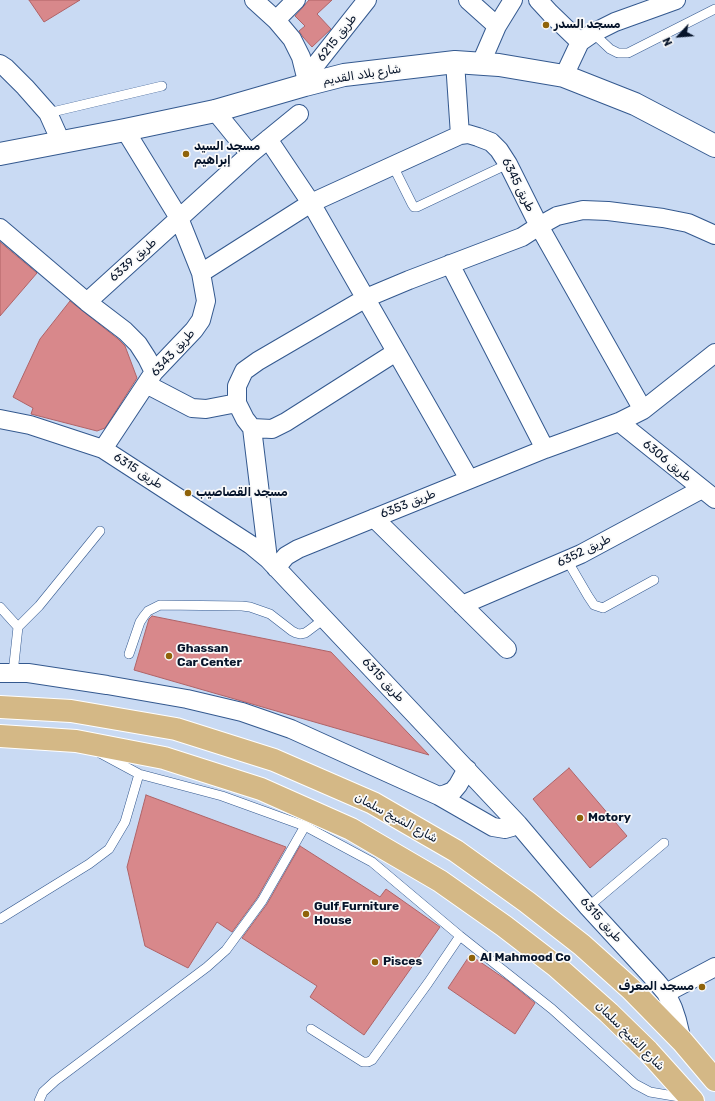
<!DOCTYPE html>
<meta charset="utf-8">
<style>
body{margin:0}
#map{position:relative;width:715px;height:1101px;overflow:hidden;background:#c9daf3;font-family:Rubik,sans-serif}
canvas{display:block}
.north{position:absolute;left:659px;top:16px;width:40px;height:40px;-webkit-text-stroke:3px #fafafa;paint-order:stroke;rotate:244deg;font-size:11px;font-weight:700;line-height:16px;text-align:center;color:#06142a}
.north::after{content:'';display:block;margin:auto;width:14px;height:18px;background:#06142a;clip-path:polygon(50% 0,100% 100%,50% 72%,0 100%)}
</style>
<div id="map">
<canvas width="715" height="1101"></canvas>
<div class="north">N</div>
</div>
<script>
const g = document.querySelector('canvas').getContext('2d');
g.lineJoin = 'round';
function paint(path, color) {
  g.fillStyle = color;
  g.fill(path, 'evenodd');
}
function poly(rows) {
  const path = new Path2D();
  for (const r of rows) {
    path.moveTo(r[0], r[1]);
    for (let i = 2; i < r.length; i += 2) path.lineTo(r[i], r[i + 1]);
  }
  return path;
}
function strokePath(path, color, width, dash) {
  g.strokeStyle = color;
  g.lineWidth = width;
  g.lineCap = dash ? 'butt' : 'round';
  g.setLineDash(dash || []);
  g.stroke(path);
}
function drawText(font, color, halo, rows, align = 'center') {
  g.font = font + ' Rubik,Vazirmatn,sans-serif';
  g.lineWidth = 3.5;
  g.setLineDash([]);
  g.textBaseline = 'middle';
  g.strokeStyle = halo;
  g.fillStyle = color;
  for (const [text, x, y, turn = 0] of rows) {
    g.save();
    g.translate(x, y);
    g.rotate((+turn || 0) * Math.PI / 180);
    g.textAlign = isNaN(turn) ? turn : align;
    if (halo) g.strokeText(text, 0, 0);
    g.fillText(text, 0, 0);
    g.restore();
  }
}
const building = poly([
 [29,0,80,0,44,22,29,0],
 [309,0,332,0,317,14,331,29,312,47,303,37,299,31,305,26,295,16,303,7,309,0],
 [0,242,37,273,0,316,0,242],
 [70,301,118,339,125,346,137,378,105,428,97,431,31,414,33,408,13,397,40,339,70,301],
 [152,616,331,652,429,755,134,670,149,619,152,616],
 [569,768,627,836,590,868,533,799,569,768],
 [146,795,286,847,257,898,232,932,217,922,188,968,145,946,127,867,146,795],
 [300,846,380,897,386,889,440,927,364,1035,310,997,317,986,242,938,267,904,300,846],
 [470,955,508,981,535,1003,515,1034,448,988,470,955]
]);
paint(building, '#d8888b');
strokePath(building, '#af6367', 1);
const lane = poly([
 [593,33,610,49,618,53,628,53,715,9],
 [48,113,162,86],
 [393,166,412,204,414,207,417,207,508,164],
 [567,560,588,596,594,605,603,608,654,580],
 [0,607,18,627],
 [129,654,140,622,144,616,148,611,160,605,242,606,250,607,270,614,292,631,296,633,300,634,305,633,308,631,324,619],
 [13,673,18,627,39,606,100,531],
 [100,753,139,774,222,796,305,826,372,862,460,936,552,1009,635,1084,650,1092,685,1098],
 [588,907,664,843],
 [0,919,89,864,109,849,125,822,139,774],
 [311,1029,363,1062,368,1062,372,1060,428,983,460,936],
 [39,1101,43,1092,55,1081,207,967,226,950,262,901,305,826]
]);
const street = poly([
 [254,0,276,20,292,39,301,57,306,77,305,85],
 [468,0,497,26],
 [538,0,550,13,580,42],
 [276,20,296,0],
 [580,42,593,33,615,22,676,0],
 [455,62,460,135],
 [481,63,497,26,513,0],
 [0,64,6,68,25,87,48,113,61,142],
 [564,76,580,42],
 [306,77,367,0],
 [215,111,250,154],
 [268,139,311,203,469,479],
 [0,228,87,302,125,331,138,344,147,358,154,372],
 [450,264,545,449],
 [201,273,311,203,460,135,468,134,478,137,491,142,499,150,508,164,539,226,643,410],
 [87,302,250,154,299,114],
 [396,352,286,422,272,429,252,428,245,419,237,403,237,386,244,371,258,361,366,298,409,280,522,237,539,226,557,216,583,210,608,211,663,218,688,223,715,235],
 [146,384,192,408,206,409,237,403],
 [0,419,30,425,103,449,251,545,268,559,518,824,588,907,656,981,666,993,673,1008,677,1020,682,1041],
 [619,422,715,499],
 [252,428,268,559],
 [103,449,154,372,194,330,201,320,206,301,201,273,179,218,125,130],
 [374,518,507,649],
 [276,568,286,556,298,549,545,449,619,422,643,410,715,353],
 [462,605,581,554,702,489],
 [0,673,28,673,107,685,187,699,242,712,291,729,439,796,493,827,505,829,512,827,518,824],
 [439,796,446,794,453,791,458,785,467,769],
 [666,993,715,967]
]);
const secondary = poly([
 [0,154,125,130,215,111,305,85,344,75,455,62,499,65,564,76,635,104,715,146]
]);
const primary = poly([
 [0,707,71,711,176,729,274,760,373,803,456,851,527,902,582,945,631,989,682,1041,715,1080],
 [0,736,76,741,164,758,261,789,351,829,440,881,504,926,556,966,609,1013,648,1051,693,1101]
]);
strokePath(lane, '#34598f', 10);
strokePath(street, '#34598f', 20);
strokePath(secondary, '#34598f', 24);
strokePath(primary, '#fff', 24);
strokePath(lane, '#fff', 9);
strokePath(street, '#fff', 18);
strokePath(secondary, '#fff', 22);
strokePath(primary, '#d4b886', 22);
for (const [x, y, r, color] of [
 [546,25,4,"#8f630a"],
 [186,154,4,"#8f630a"],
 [188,493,4,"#8f630a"],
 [169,656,4,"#8f630a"],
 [580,818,4,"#8f630a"],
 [306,914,4,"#8f630a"],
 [472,958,4,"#8f630a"],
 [375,962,4,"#8f630a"],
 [702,987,4,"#8f630a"]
]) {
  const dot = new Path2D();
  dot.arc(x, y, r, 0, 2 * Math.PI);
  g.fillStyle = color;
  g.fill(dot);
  strokePath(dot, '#fafafa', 1.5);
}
drawText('bold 12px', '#06142a', '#fafafa', [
 ["مسجد السدر",554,25],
 ["مسجد السيد",194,147],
 ["إبراهيم",194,161],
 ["مسجد القصاصيب",196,493],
 ["Ghassan",177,649],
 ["Car Center",177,663],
 ["Motory",588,818],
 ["Gulf Furniture",314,907],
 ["House",314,921],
 ["Al Mahmood Co",480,958],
 ["Pisces",383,962],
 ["مسجد المعرف",694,987,"right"]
], 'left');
drawText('12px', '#06142a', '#fafafa', [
 ["طريق 6215",337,38,-52],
 ["شارع بلاد القديم",362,75,-9],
 ["طريق 6345",518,185,63],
 ["طريق 6339",133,260,-42],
 ["طريق 6343",173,353,-48],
 ["طريق 6306",667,461,39],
 ["طريق 6315",138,471,33],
 ["طريق 6353",408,504,-22],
 ["طريق 6352",584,551,-26],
 ["طريق 6315",383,680,47],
 ["شارع الشيخ سلمان",396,818,28],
 ["طريق 6315",601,920,48],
 ["شارع الشيخ سلمان",630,1036,45]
]);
</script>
